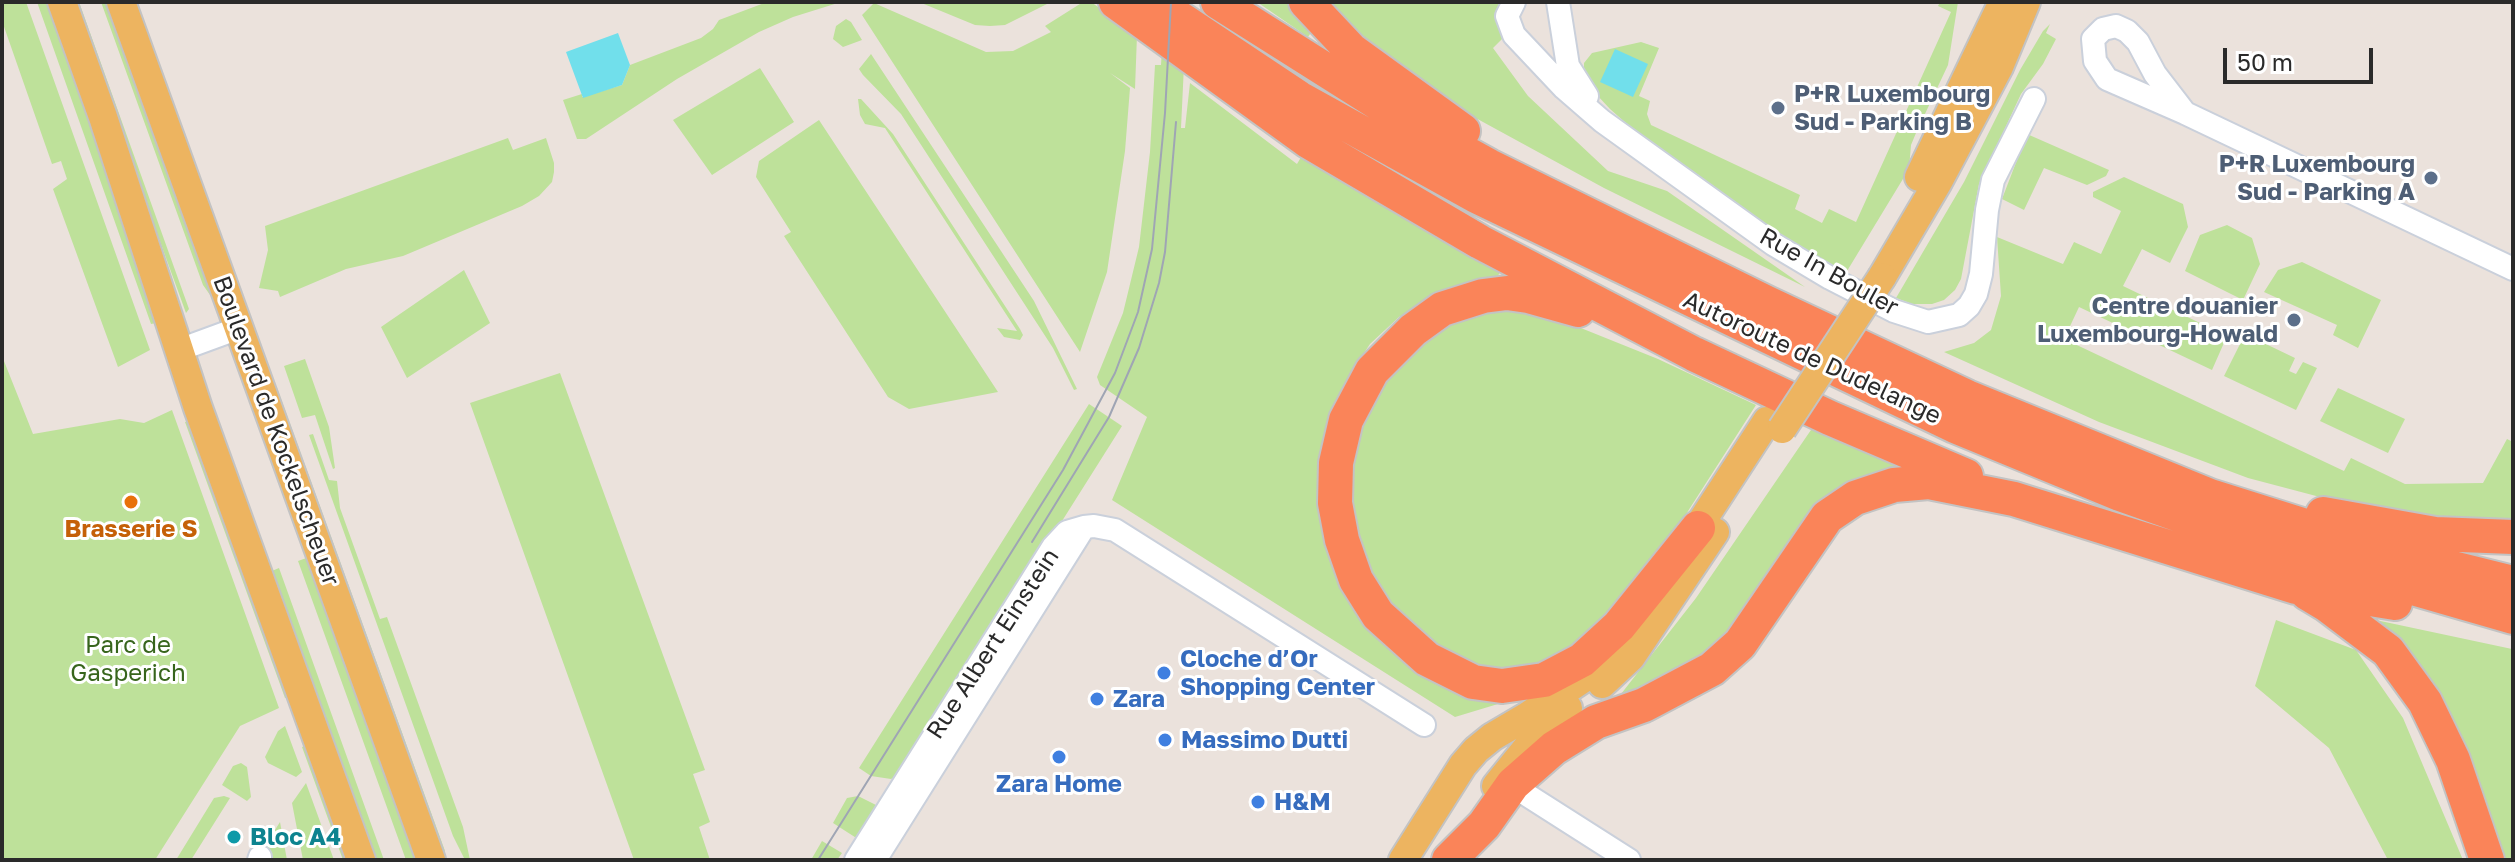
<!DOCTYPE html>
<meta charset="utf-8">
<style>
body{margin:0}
#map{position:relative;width:2515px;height:862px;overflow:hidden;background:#ebe2dc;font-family:"Golos Text",sans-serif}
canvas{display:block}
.frame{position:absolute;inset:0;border:4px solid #2a2a2a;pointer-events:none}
.scale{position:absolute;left:2223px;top:48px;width:150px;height:36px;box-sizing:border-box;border:4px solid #2a2a2a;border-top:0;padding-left:10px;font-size:24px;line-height:28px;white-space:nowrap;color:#2a2a2a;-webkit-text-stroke:6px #fff;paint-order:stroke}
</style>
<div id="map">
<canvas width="2515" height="862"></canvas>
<div class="frame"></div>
<div class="scale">50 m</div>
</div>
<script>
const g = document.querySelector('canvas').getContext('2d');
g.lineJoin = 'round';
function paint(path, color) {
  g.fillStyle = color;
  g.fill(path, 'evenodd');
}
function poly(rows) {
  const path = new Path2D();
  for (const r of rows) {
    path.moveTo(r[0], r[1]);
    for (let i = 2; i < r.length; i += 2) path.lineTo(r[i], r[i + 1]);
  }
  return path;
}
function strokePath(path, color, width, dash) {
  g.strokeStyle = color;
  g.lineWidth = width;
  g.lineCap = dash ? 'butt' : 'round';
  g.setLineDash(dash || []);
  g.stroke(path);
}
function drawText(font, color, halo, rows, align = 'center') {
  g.font = font + ' "Golos Text",sans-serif';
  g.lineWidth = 6;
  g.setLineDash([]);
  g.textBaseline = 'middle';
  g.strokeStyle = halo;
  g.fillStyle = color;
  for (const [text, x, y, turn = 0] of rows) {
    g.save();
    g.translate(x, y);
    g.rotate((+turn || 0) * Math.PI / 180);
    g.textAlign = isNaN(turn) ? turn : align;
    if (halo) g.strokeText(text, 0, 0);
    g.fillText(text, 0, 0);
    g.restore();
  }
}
paint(poly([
 [2,2,26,2,150,350,118,367,53,189,67,179,61,161,52,164,2,21],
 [37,2,53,2,109,170,124,229,156,323,151,324],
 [73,2,79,2,189,309,186,313],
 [101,2,112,2,215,302,203,285],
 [767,2,841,2,793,17,759,32,677,79,586,139,577,139,563,100,582,94,582,97,622,85,630,65,701,38,713,29,719,20],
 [919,2,1051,2,1005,25,990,26,975,25],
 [1083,2,1091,2,1137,35,1135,89,1110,73,1130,88,1125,151,1107,272,1080,352,862,15,874,3,986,52,1013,51,1051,32,1045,26],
 [1165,2,1187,2,1181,128,1185,128,1190,83,1297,164,1304,152,1501,271,1495,280,1438,293,1399,317,1370,344,1348,377,1331,415,1366,615,1531,694,1455,717,1112,500,1147,417,1100,385,1097,377,1123,313,1139,247,1150,152,1155,65,1161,65],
 [1257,2,1294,2,1314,28,1308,37],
 [1324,2,1499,2,1497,23,1504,37,1493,48,1528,96,1608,171,1667,191,1805,287,1604,188,1472,116,1395,67],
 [1940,2,1958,2,1948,65,1916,133,1911,145,1909,169,1844,276,1780,236,1645,140,1610,109,1584,81,1584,63,1592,53,1641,42,1659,48,1639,96,1650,101,1647,114,1651,125,1800,195,1795,209,1822,223,1829,209,1856,222,1951,12,1938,6],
 [846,19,851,22,862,40,843,47,833,39,836,26],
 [2050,24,2046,33,2056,39,2043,64,2021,94,1979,184,1961,279,1955,290,1944,300,1932,304,1912,304,1896,298,1964,182,2020,70,2043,31],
 [871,54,1034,301,1077,389,1074,390,1053,348,901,114,863,75,859,69],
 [760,68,794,122,712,175,673,120],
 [858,99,861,99,893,134,1020,329,1023,335,1020,340,1004,337,997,328,1017,331,885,128,865,124,860,115],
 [819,120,998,392,909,409,888,397,784,236,791,232,756,177,759,161],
 [2027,134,2109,170,2106,176,2087,185,2044,168,2024,210,2002,199],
 [508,138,513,150,546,138,554,163,554,172,552,182,539,196,522,206,403,256,346,269,280,297,278,291,259,288,268,250,265,226],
 [2124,177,2183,204,2188,227,2170,263,2142,249,2123,286,2227,336,2212,370,2079,307,2064,339,2344,471,2351,458,2405,484,2483,483,2507,439,2513,442,2513,527,2373,511,2248,478,2099,422,1944,352,1974,343,1991,330,2001,296,1997,237,2063,264,2074,242,2101,254,2121,211,2093,197,2093,192],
 [2227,225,2252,238,2260,264,2243,300,2185,271,2200,235],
 [2302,262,2381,300,2358,348,2333,335,2337,325,2264,292,2278,270],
 [464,270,490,323,407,378,381,327],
 [1505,310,1551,316,1658,359,1756,405,1640,586,1610,623,1534,671,1469,667,1398,619,1363,562,1351,520,1350,468,1363,417,1392,371,1422,342,1461,319],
 [2245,334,2295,358,2289,371,2296,374,2303,362,2317,368,2296,410,2224,376],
 [2,356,33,434,120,419,144,423,172,410,279,708,240,726,155,860,2,860],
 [305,359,329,427,335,468,333,469,315,415,302,418,284,366],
 [560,373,705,770,693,774,710,822,699,827,710,860,634,860,470,403],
 [277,388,445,851,441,854,273,390],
 [2338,388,2405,419,2388,453,2320,421],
 [1089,404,1122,426,903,773,891,779,871,776,859,768],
 [191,420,291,697,285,698,185,422],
 [1813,427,1938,473,1889,473,1714,651,1614,703,1696,598],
 [313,434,329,480,337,481,340,508,380,619,387,617,463,827,470,860,465,860,453,836,309,435],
 [312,556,420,860,406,860,298,561],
 [279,568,384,860,370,860,267,573],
 [2371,619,2512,649,2513,860,2505,860,2486,804,2453,722,2427,674],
 [2276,620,2356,650,2403,718,2463,860,2388,860,2329,748,2255,686],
 [285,726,302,772,296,777,268,763,265,757,278,731],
 [308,744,350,860,343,860,302,747],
 [241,763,247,767,251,797,247,801,222,785,233,766],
 [306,783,334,860,303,860,292,803],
 [224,796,230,798,191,860,176,860,214,798],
 [858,796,878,806,861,841,833,823,847,798],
 [280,822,287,860,274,860,261,852],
 [822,841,842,853,837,860,811,860]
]), '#bee19a');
paint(poly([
 [618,33,630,65,622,85,583,98,566,52],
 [1615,49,1648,64,1633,97,1600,82]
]), '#71dfeb');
const minor = poly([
 [1514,2,1507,16,1514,35,1564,88,1602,121,1773,244,1830,278,1894,311,1928,322,1959,315,1969,306,1976,294,1981,274,1987,210,1993,180,2034,99],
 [1558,2,1568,66,1587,96],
 [2185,113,2155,74,2138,42,2127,31,2116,26,2103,29,2093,39,2095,61,2107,79,2185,113,2513,269],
 [179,350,239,328],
 [1527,795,1629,860],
 [259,860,260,857],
 [856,860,1053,547,1067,532,1084,527,1094,526,1115,530,1424,725],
 [875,860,1081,532]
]);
const major = poly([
 [62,2,103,117,198,408,361,860],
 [121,2,431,860],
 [1919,177,2003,2],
 [1882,277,1938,182,1999,67,2026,2],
 [1687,544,1767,421],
 [1602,684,1631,657,1715,532],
 [1496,786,1543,728,1568,708],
 [1403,860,1463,765,1476,750,1492,737,1526,717,1587,676,1610,653]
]);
const highway = poly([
 [1116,2,1308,141,1480,242,1694,354,1830,418,1966,476],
 [1155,2,1299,98,1476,196,1955,426,2120,494,2267,546,2513,617],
 [1218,2,1400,117,1489,166,1767,303,1967,397,2210,496,2388,552,2513,583],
 [1306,2,1351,50,1463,131],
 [1578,310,1528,296,1507,293,1483,296,1442,309,1413,330,1372,371,1346,420,1336,463,1335,503,1342,540,1356,580,1378,615,1427,659,1473,682,1502,686,1544,680,1582,660,1619,626,1698,528],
 [2323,514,2435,534,2513,537],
 [2307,593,2327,605,2388,651,2425,702,2453,760,2487,860],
 [1449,860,1484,825,1513,784,1554,748,1596,722,1644,705,1712,669,1740,644,1827,517,1855,498,1894,485,1929,482,2014,499,2296,587,2395,603]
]);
strokePath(minor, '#cad0db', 26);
strokePath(major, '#c3c3c3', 32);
strokePath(highway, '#c3c3c3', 38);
strokePath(minor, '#fff', 22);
strokePath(major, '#edb460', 28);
strokePath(highway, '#fa8459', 34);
strokePath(poly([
 [1032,542,1109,417,1139,348,1159,283,1165,252,1176,122],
 [818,860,1063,470,1115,373,1138,312,1152,249,1165,113,1171,2]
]), '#9fa5b4', 2);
const majorBridge = poly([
 [1782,429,1882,277]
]);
strokePath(majorBridge, '#c3c3c3', 32, []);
strokePath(majorBridge, '#edb460', 28);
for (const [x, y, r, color] of [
 [1778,108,8,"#5c6f8a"],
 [2431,178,8,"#5c6f8a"],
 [2294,320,8,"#5c6f8a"],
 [131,502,8,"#e8710a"],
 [1164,673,8,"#3f7fe0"],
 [1097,699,8,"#3f7fe0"],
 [1165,740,8,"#3f7fe0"],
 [1059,757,8,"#3f7fe0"],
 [1258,802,8,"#3f7fe0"],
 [234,837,8,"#0f9aa8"]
]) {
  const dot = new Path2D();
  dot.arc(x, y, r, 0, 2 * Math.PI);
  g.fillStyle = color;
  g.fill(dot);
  strokePath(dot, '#fff', 3);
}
drawText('bold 24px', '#4e5e75', '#fff', [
 ["P+R Luxembourg",1794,94,"left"],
 ["Sud - Parking B",1794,122,"left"],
 ["P+R Luxembourg",2415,164],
 ["Sud - Parking A",2415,192],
 ["Centre douanier",2278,306],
 ["Luxembourg-Howald",2278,334]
], 'right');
drawText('24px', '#2a2a2a', '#fff', [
 ["Rue In Bouler",1829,272,29],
 ["Autoroute de Dudelange",1812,358,25],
 ["Boulevard de Kockelscheuer",276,431,70],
 ["Rue Albert Einstein",993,644,-57]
]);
drawText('bold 24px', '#c56008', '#fff', [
 ["Brasserie S",131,529]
]);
drawText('24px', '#37651c', '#fff', [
 ["Parc de",128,645],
 ["Gasperich",128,673]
]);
drawText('bold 24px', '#366cbe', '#fff', [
 ["Cloche d’Or",1180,659],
 ["Shopping Center",1180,687],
 ["Zara",1113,699],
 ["Massimo Dutti",1181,740],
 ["Zara Home",1059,784,"center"],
 ["H&M",1274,802]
], 'left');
drawText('bold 24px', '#0d838f', '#fff', [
 ["Bloc A4",250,837]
], 'left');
</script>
